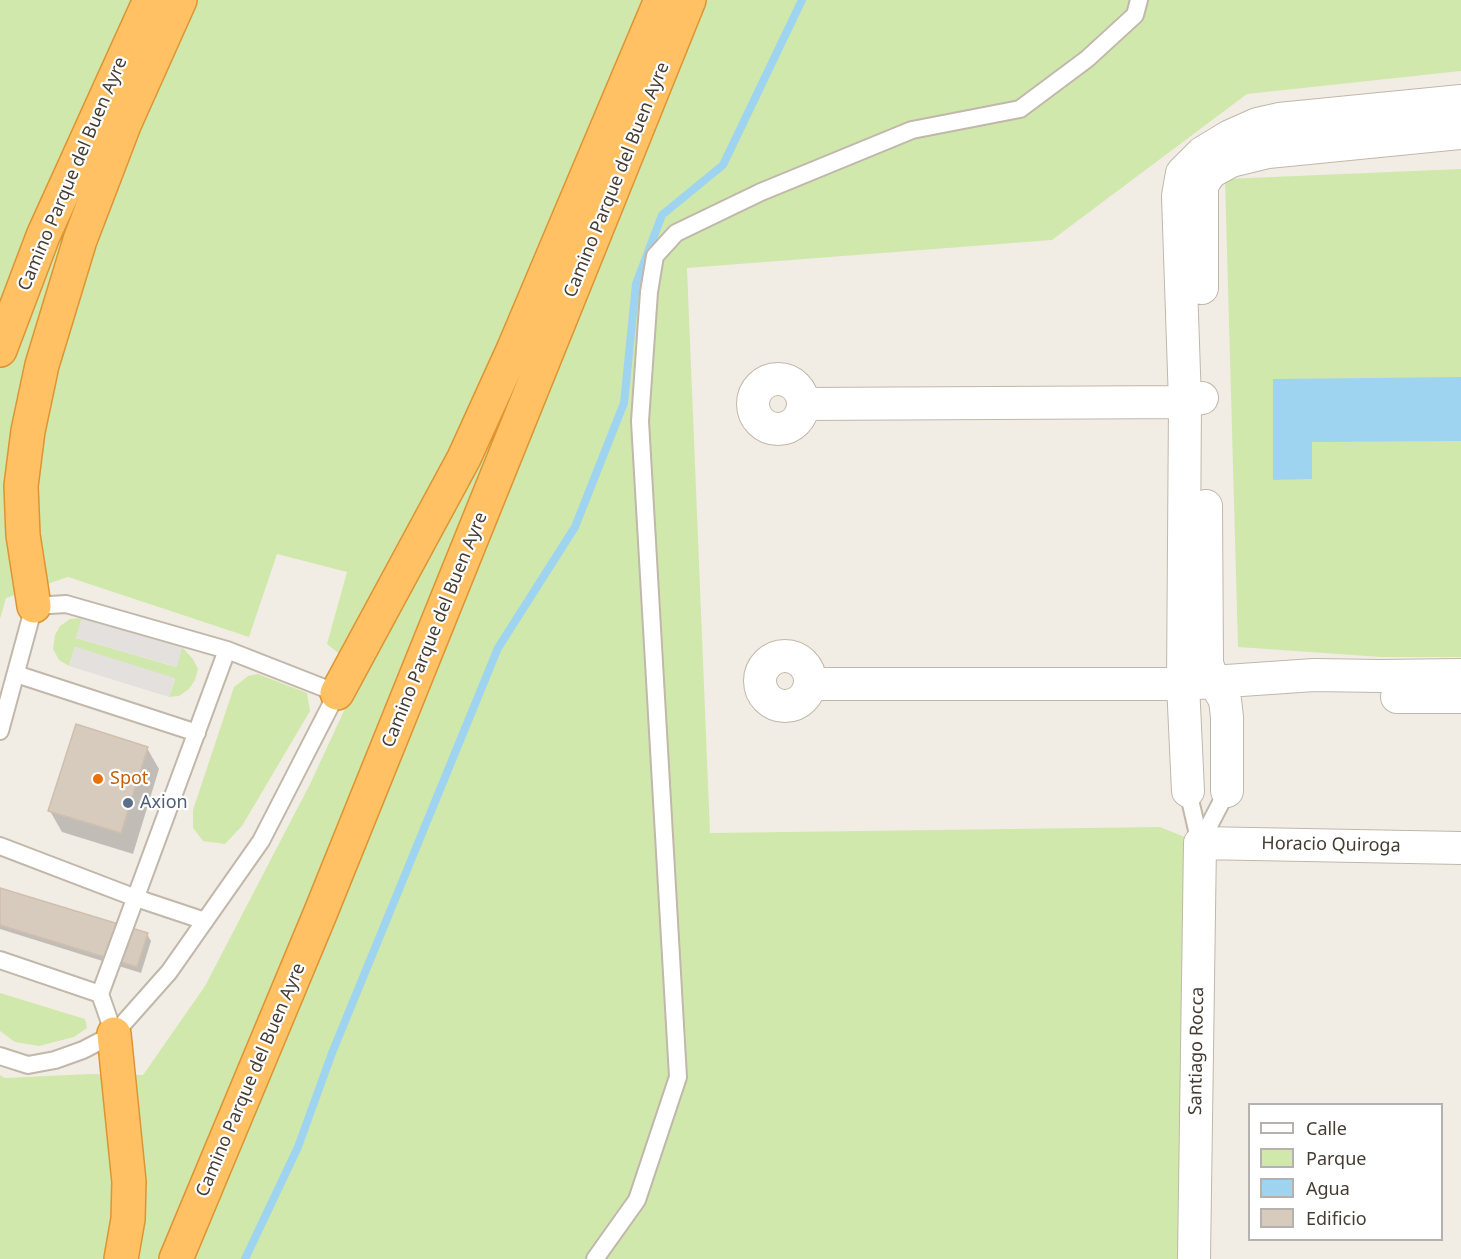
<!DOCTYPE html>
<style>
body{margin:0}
#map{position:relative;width:1461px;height:1259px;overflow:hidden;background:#f2ede4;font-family:"Noto Sans",sans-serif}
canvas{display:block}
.legend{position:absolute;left:1248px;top:1103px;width:195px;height:138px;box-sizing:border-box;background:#fff;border:2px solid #b5b1ae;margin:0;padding:8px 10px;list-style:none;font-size:18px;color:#453d34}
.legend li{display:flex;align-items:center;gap:12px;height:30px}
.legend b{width:30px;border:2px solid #b5b1ae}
</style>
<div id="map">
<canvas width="1461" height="1259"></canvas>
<ul class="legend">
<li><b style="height:8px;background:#fff"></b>Calle</li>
<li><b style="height:16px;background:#d1e8ac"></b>Parque</li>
<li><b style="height:16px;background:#9fd4f1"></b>Agua</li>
<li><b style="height:16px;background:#d7cbbd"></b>Edificio</li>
</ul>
</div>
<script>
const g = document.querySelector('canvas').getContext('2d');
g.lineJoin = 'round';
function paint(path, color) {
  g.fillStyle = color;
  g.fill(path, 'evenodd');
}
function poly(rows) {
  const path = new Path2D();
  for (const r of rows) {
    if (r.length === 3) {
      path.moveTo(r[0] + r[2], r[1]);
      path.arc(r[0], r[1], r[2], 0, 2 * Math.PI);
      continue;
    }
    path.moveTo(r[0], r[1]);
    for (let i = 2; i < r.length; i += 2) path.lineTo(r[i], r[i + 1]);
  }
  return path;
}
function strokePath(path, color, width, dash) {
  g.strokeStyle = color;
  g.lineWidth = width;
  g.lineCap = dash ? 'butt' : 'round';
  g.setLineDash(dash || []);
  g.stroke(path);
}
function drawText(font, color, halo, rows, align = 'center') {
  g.font = font + ' "Noto Sans",sans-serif';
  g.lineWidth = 4.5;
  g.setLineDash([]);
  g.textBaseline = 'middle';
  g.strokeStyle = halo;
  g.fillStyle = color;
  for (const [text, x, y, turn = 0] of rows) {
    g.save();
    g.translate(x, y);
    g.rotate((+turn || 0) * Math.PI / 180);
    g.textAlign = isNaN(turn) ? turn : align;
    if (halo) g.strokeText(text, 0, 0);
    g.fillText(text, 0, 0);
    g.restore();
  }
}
paint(poly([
 [0,0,1461,0,1461,71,1247,94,1052,240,687,268,710,833,1160,827,1200,843,1194,1259,0,1259,0,1075,5,1078,90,1074,143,1075,205,986,310,784,362,672,327,644,347,572,277,554,249,637,68,577,6,598,0,619],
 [1461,169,1461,657,1381,657,1238,647,1225,179],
 [82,618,76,638,176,667,182,647,193,659,198,669,195,680,189,689,179,696,169,697,175,679,75,647,69,666,59,660,53,649,55,635,60,626,70,619],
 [258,674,307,693,310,711,242,826,225,844,203,841,193,828,193,810,234,687,248,676],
 [0,993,85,1019,87,1028,74,1037,39,1046,15,1042,0,1031]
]), '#d1e8ac');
paint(poly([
 [82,618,182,647,177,667,76,638],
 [75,647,175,678,169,697,69,666]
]), '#e3e0dd');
paint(poly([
 [1461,377,1461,441,1312,442,1312,479,1273,480,1273,379]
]), '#9fd4f1');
paint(poly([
 [147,748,159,769,133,854,62,832,50,811],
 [0,890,147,934,151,941,141,973,0,929]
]), '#0003');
strokePath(poly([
 [245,1259,298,1147,332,1053,498,648,575,527,624,403,636,284,662,215,723,165,802,0]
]), '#9fd4f1', 8);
const building = poly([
 [76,724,148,747,121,833,48,811,76,724],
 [0,888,148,933,137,967,0,925,0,888]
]);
paint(building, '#d7cbbd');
strokePath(building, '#cfbfad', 1.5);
const lane = poly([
 [16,674,197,733],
 [0,731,34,606,66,604,227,650,337,693,261,841,169,972,114,1034,83,1050,55,1060,28,1065,0,1056],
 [1188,791,1200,843],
 [1200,843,1227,791],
 [0,846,136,898,205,921],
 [0,960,100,994],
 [114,1034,100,994,227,650],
 [595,1259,637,1200,678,1077,640,421,649,292,655,256,676,233,761,192,912,130,1020,109,1087,59,1135,15,1139,0]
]);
const street = poly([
 [1202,288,1202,185,1211,172,1231,161,1268,152,1461,133],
 [778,404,25],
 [803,404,1185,402,1202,398],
 [1206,506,1207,664,1214,682,1225,700,1227,717,1227,791],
 [785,681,25],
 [810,684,1183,684,1314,675,1380,676,1461,675],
 [1397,697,1461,697],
 [1188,791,1183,684,1185,402,1178,196,1182,173,1202,153,1230,136,1257,124,1279,119,1461,101],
 [1194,1259,1200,843,1461,848]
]);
const highway = poly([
 [0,350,43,236,150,0],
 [34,606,23,535,21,486,28,431,42,365,80,240,124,125,180,0],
 [337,693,464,458,514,348,661,0],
 [114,1034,129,1182,128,1219,121,1259],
 [176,1259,320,914,689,0]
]);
strokePath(lane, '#c1b7aa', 20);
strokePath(street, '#c1b7aa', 34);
strokePath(highway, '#de9432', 36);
strokePath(lane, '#fff', 16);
strokePath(street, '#fff', 32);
strokePath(highway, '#ffc163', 33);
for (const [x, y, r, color] of [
 [98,779,6,"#e8710a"],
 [128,803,6,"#5c6f8a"]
]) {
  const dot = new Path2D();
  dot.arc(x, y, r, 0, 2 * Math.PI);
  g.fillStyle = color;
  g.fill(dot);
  strokePath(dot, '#fff', 2);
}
drawText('18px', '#453d34', '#fff', [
 ["Camino Parque del Buen Ayre",73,174,-67],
 ["Camino Parque del Buen Ayre",617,180,-68],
 ["Camino Parque del Buen Ayre",435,630,-68],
 ["Horacio Quiroga",1331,845,1],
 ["Santiago Rocca",1197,1051,-89],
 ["Camino Parque del Buen Ayre",251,1080,-67]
]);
drawText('18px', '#c56008', '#fff', [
 ["Spot",110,779]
], 'left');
drawText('18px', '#4e5e75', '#fff', [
 ["Axion",140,803]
], 'left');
</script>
